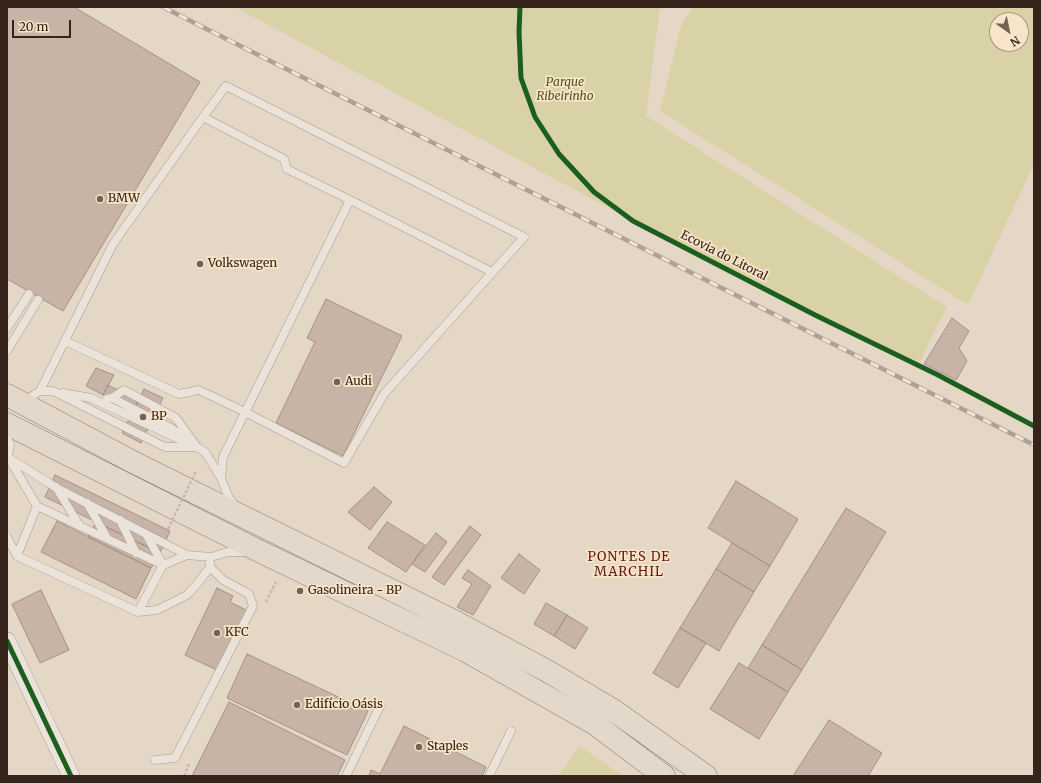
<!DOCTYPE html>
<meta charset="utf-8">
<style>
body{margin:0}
#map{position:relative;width:1041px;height:783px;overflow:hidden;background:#e4d7c5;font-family:Merriweather,serif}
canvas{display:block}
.frame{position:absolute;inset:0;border:8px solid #362319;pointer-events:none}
.north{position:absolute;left:989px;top:12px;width:40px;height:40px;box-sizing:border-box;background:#f8e4c8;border:1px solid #aa9782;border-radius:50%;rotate:147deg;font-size:11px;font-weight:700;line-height:16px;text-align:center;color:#362319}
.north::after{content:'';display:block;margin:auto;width:14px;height:18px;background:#736255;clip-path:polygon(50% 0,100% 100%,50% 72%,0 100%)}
.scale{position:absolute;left:12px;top:20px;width:59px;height:18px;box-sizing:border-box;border:2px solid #362319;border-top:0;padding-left:5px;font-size:12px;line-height:14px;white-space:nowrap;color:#362319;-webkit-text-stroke:3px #f8e4c8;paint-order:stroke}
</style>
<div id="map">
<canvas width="1041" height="783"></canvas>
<div class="frame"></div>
<div class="north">N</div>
<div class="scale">20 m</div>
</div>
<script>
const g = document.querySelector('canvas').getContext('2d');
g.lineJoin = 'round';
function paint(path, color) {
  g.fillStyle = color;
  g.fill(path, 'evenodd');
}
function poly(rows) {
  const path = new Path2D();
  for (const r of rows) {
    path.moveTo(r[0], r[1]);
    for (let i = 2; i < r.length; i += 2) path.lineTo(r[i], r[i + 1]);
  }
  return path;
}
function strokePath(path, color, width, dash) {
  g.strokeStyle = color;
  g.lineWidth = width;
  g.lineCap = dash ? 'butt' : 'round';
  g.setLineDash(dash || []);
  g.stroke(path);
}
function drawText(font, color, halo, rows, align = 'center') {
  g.font = font + ' Merriweather,serif';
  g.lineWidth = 3.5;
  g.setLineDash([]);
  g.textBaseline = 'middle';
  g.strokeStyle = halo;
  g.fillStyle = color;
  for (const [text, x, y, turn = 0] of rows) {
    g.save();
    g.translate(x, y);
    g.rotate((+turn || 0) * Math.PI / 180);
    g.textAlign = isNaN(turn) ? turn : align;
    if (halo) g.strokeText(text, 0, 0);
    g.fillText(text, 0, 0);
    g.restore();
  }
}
paint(poly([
 [235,7,660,7,646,116,947,307,918,365,633,221],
 [693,7,1034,7,1034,164,968,305,660,111,681,26],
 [997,20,1021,20,1021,44,997,44],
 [580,746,623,776,558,776]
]), '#d8d2a6');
const building = poly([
 [7,7,74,7,200,82,63,311,7,279,7,7],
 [326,299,402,336,343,456,276,423,315,342,307,338,326,299],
 [952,318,969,331,959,348,967,361,956,380,924,364,952,318],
 [96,368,114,375,103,395,86,386,96,368],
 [108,385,138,400,134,410,103,395,108,385],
 [144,389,163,398,141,443,122,433,144,389],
 [55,475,170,531,160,553,45,497,55,475],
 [736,481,798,519,770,566,708,528,736,481],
 [374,487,392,502,370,530,348,512,374,487],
 [846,508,886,532,802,670,762,645,846,508],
 [57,521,151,568,136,599,41,552,57,521],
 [96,522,160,553,151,568,88,537,96,522],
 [387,522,425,545,406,572,368,548,387,522],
 [470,526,481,535,444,585,432,577,470,526],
 [436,533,447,542,425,572,412,564,436,533],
 [732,543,770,566,754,592,716,569,732,543],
 [519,554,540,570,524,594,501,578,519,554],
 [716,569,754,592,719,651,680,628,716,569],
 [468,570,491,586,473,615,457,607,472,584,462,578,468,570],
 [217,588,233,596,230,602,248,611,219,671,185,655,217,588],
 [41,590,69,650,40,663,12,604,41,590],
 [546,603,567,615,554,636,534,624,546,603],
 [567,615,588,628,575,649,554,636,567,615],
 [680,628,706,643,678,688,653,673,680,628],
 [762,645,802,670,788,692,748,668,762,645],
 [247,654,368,711,347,755,227,698,247,654],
 [739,663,788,692,759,739,710,709,739,663],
 [229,702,345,760,337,776,192,776,229,702],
 [829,720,882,753,868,776,793,776,829,720],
 [404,726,486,767,482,776,369,776,371,770,380,774,404,726]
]);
paint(building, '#c8b4a6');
strokePath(building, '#a39185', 1);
const service = poly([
 [7,328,29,294],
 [65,341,179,394,199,390,245,412,344,463,384,394,524,237,226,86,203,117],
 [7,351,38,300],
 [40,391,53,391,165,447,197,447],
 [63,393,91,398,194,446],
 [112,398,124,390,176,418,197,447,205,452,221,478],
 [107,399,112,398,171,428,185,438],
 [23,400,29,398,40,391,113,244,203,117,284,159,287,169,350,200,492,272],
 [7,439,10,444,8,457,37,506,17,556,138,612,163,565,187,555,211,557,228,552,247,552],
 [9,458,55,487,187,555],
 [56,487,79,525],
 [87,503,107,538],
 [235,505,229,498,221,478,223,457,350,200],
 [37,506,163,565],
 [120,520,136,553],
 [146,534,163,565],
 [7,537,17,556],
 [138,612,157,610,187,595,198,583,210,567,210,563],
 [155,760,175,758,253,606,249,594,223,580,210,567],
 [346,776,380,706],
 [489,776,511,731]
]);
const minor = poly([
 [7,641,71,776]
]);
const primary = poly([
 [7,395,133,462,452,620,549,672,613,710,706,776],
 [7,424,259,551,464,650,595,724,664,776]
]);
strokePath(service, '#a89c90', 9);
strokePath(minor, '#a89c90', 18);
strokePath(primary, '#8d8277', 23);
strokePath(poly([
 [266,602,276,582],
 [184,776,189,764]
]), '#c3b9b0', 2.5, [3, 2]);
strokePath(service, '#ebe3d9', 8);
strokePath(minor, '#ebe3d9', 17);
strokePath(primary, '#e3d8c9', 22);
const rail = poly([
 [163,7,1034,445]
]);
strokePath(rail, '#aaa299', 4.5);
strokePath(rail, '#f8e4c8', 3, [9]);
strokePath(poly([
 [168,529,196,471]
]), '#c3b9b0', 2.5, [3, 2]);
strokePath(poly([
 [520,7,519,32,521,78,535,117,559,154,594,192,633,221,815,315,938,375,1034,426],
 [7,641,71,776]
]), '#1b5e20', 5);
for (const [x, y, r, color] of [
 [100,199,4,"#736255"],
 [200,264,4,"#736255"],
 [337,382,4,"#736255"],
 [143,417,4,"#736255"],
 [300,591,4,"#736255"],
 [217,633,4,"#736255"],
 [297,705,4,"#736255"],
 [419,747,4,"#736255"]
]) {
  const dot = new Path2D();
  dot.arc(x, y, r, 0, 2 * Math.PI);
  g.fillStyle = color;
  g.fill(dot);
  strokePath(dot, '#f8e4c8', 1.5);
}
drawText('italic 12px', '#4e541e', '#f8e4c8', [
 ["Parque",565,83],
 ["Ribeirinho",565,97]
]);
drawText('12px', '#362319', '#f8e4c8', [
 ["BMW",108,199],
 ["Volkswagen",208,264],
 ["Audi",345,382],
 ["BP",151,417],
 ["Gasolineira - BP",308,591],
 ["KFC",225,633],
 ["Edifício Oásis",305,705],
 ["Staples",427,747]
], 'left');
drawText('12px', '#362319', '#f8e4c8', [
 ["Ecovia do Litoral",724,256,27]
]);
g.letterSpacing = '1px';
drawText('13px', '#661a15', '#f8e4c8', [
 ["PONTES DE",629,557],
 ["MARCHIL",629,572]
]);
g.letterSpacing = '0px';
</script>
